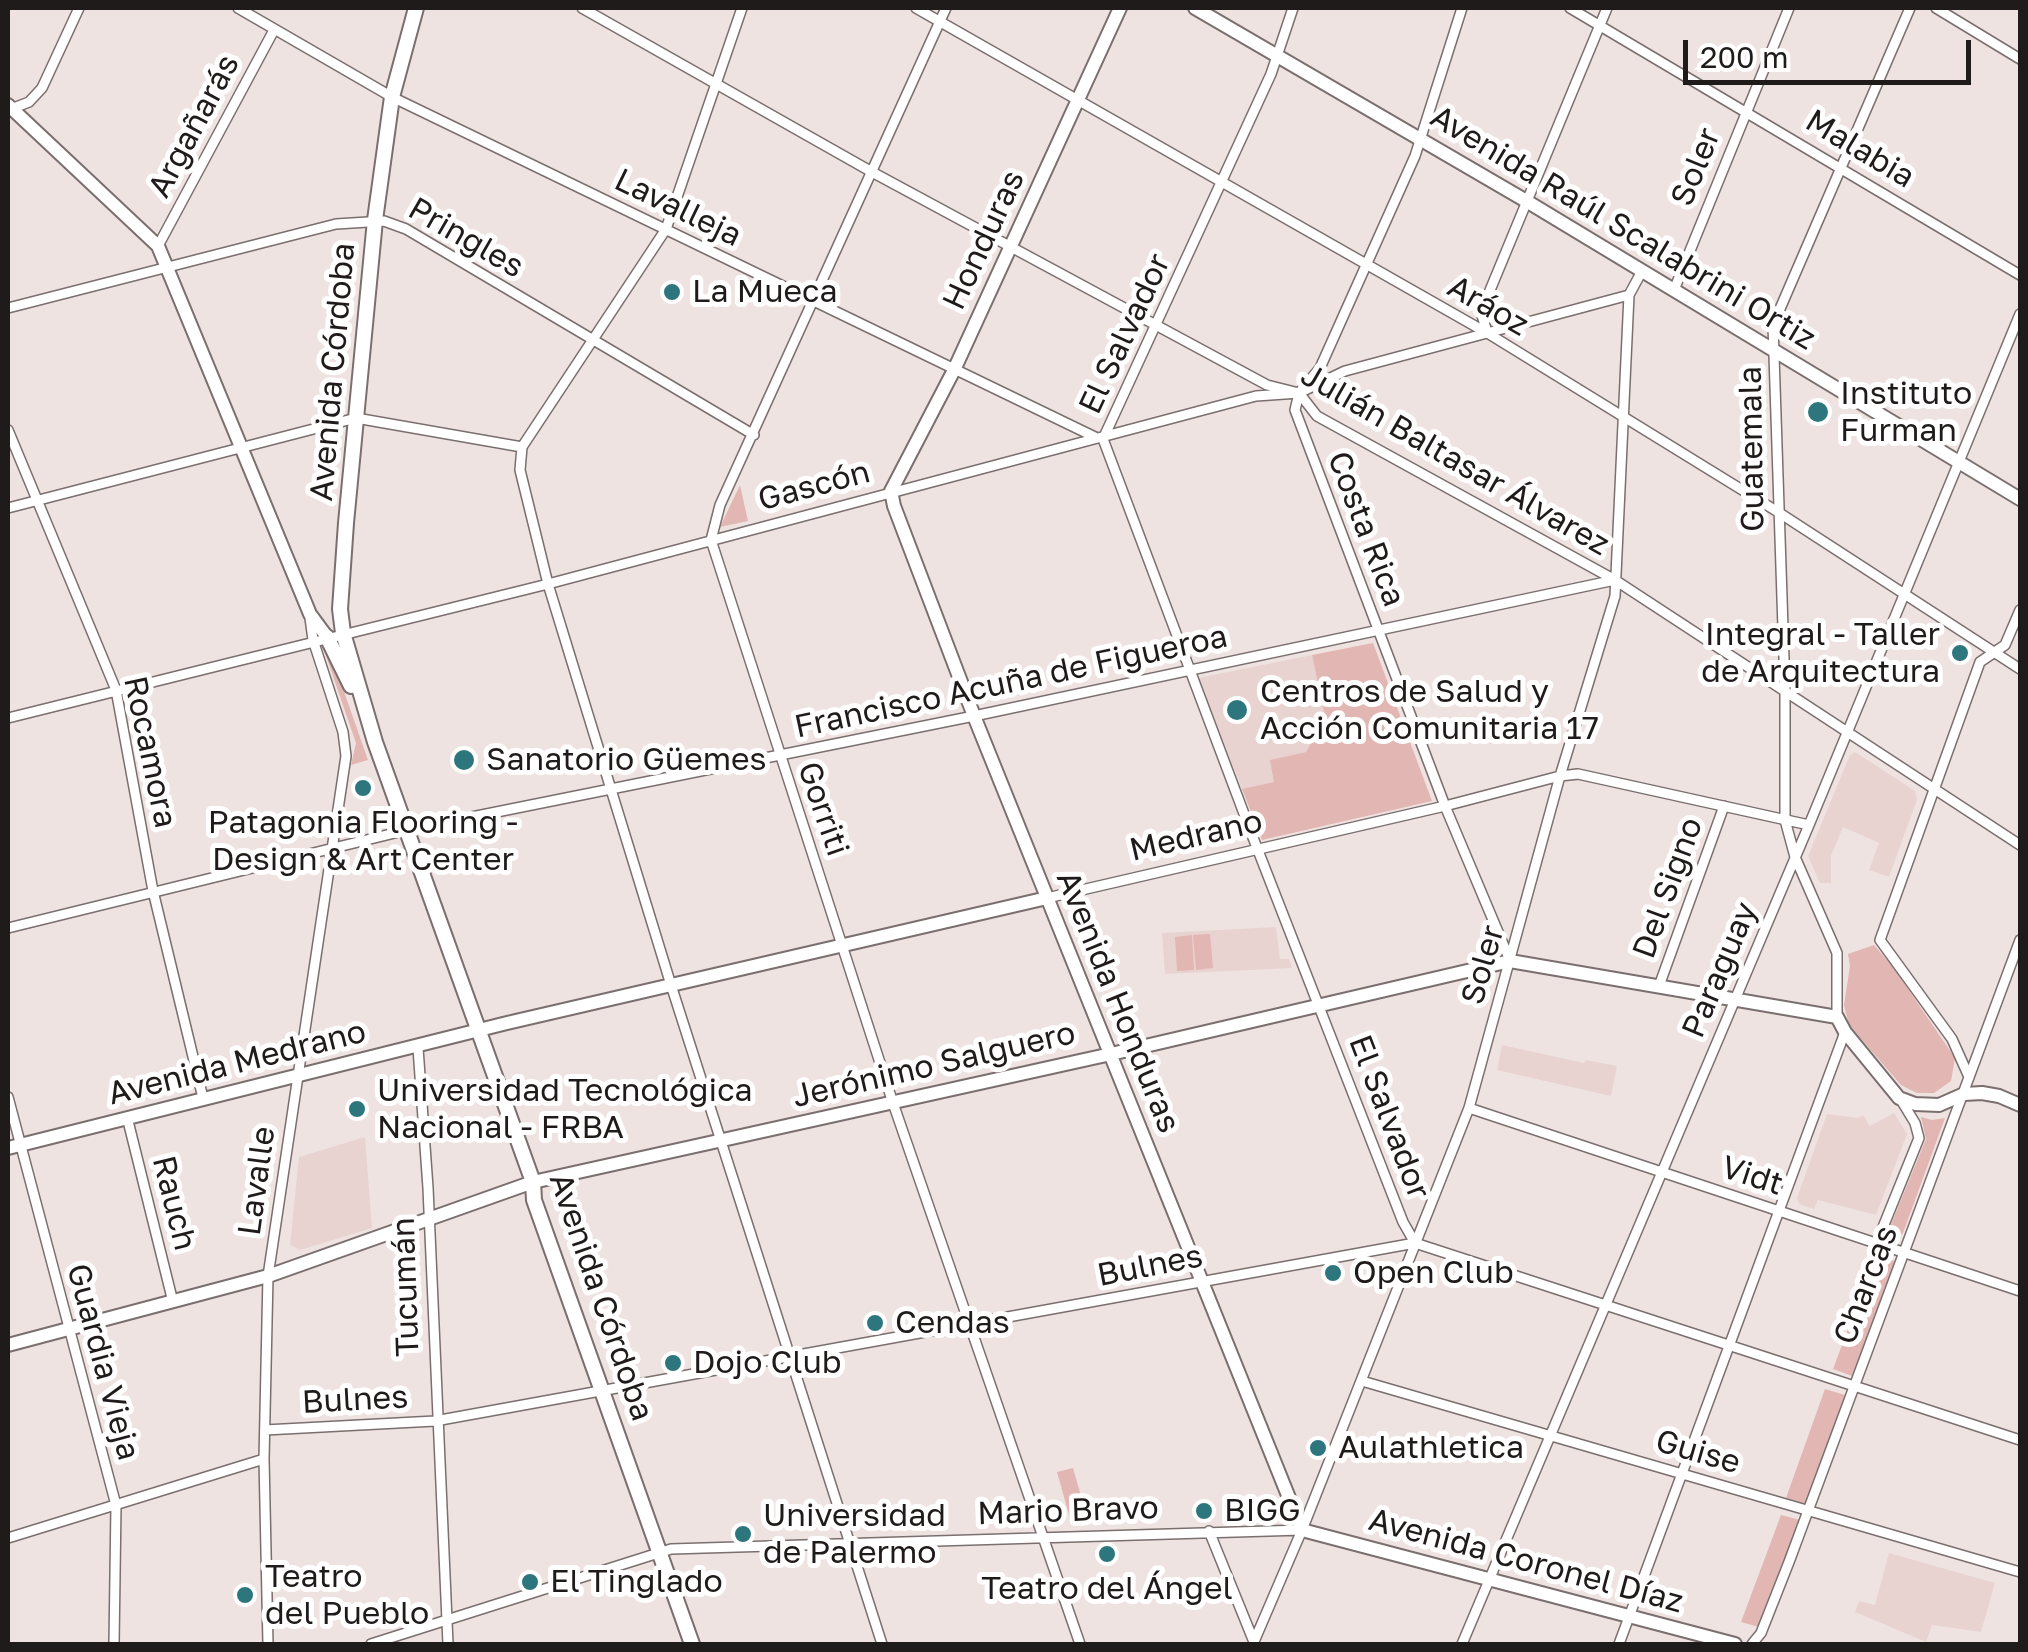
<!DOCTYPE html>
<meta charset="utf-8">
<style>
body{margin:0}
#map{position:relative;width:2028px;height:1652px;overflow:hidden;background:#efe3e1;font-family:"Golos Text",sans-serif}
canvas{display:block}
.frame{position:absolute;inset:0;border:10px solid #201b1b;pointer-events:none}
.scale{position:absolute;left:1683px;top:40px;width:288px;height:45px;box-sizing:border-box;border:5px solid #201b1b;border-top:0;padding-left:12px;font-size:30px;line-height:35px;white-space:nowrap;color:#201b1b;-webkit-text-stroke:8px #fff;paint-order:stroke}
</style>
<div id="map">
<canvas width="2028" height="1652"></canvas>
<div class="frame"></div>
<div class="scale">200 m</div>
</div>
<script>
const g = document.querySelector('canvas').getContext('2d');
g.lineJoin = 'round';
function paint(path, color) {
  g.fillStyle = color;
  g.fill(path, 'evenodd');
}
function poly(rows) {
  const path = new Path2D();
  for (const r of rows) {
    path.moveTo(r[0], r[1]);
    for (let i = 2; i < r.length; i += 2) path.lineTo(r[i], r[i + 1]);
  }
  return path;
}
function strokePath(path, color, width, dash) {
  g.strokeStyle = color;
  g.lineWidth = width;
  g.lineCap = dash ? 'butt' : 'round';
  g.setLineDash(dash || []);
  g.stroke(path);
}
function drawText(font, color, halo, rows, align = 'center') {
  g.font = font + ' "Golos Text",sans-serif';
  g.lineWidth = 10;
  g.setLineDash([]);
  g.textBaseline = 'middle';
  g.strokeStyle = halo;
  g.fillStyle = color;
  for (const [text, x, y, turn = 0] of rows) {
    g.save();
    g.translate(x, y);
    g.rotate((+turn || 0) * Math.PI / 180);
    g.textAlign = isNaN(turn) ? turn : align;
    if (halo) g.strokeText(text, 0, 0);
    g.fillText(text, 0, 0);
    g.restore();
  }
}
paint(poly([
 [1312,655,1329,736,1306,752,1271,760,1275,782,1242,789,1198,678],
 [1855,752,1915,791,1917,800,1889,877,1869,870,1879,843,1843,827,1831,856,1831,883,1820,883,1808,856,1850,755],
 [1276,927,1280,959,1289,959,1292,968,1165,974,1162,933],
 [1502,1045,1584,1063,1586,1060,1617,1066,1611,1096,1497,1070],
 [1894,1113,1907,1134,1876,1215,1818,1200,1814,1209,1799,1204,1797,1198,1827,1114,1858,1118,1863,1115,1870,1126],
 [365,1137,372,1228,300,1250,290,1245,299,1157],
 [1889,1553,1995,1583,1981,1632,1932,1625,1926,1642,1855,1612,1859,1601,1875,1605]
]), '#e8d3d1');
paint(poly([
 [740,485,748,521,720,527],
 [1373,643,1432,801,1262,840,1242,789,1274,782,1270,760,1306,752,1313,740,1329,736,1312,655],
 [329,649,368,760,351,765,356,743,324,650],
 [1210,934,1213,968,1196,970,1193,935],
 [1192,935,1194,970,1177,971,1175,937],
 [1874,945,1893,967,1955,1058,1951,1081,1934,1093,1917,1093,1901,1085,1849,1025,1844,1005,1850,966,1848,954],
 [1921,1117,1932,1120,1945,1118,1903,1233,1898,1238,1892,1238,1890,1227,1926,1139],
 [1876,1255,1895,1261,1852,1376,1833,1369],
 [1825,1389,1845,1395,1806,1504,1786,1498],
 [1073,1468,1087,1517,1071,1522,1057,1472],
 [1781,1515,1800,1520,1759,1627,1741,1622]
]), '#e1b6b3');
const street = poly([
 [238,8,392,97,1097,438],
 [582,8,872,172,1267,385,1299,393,1317,416,1615,580,2020,845],
 [742,8,666,229,522,447,520,470,548,584,671,985,882,1644],
 [916,8,1489,334,1778,512,2020,669],
 [946,8,720,505,711,540,893,1103,1080,1644],
 [1293,8,1271,74,1103,439,1252,835,1403,1222,1415,1243],
 [1462,8,1415,156,1320,368,1299,393,1295,410,1445,806,1509,958],
 [1570,8,2020,275],
 [1936,8,2020,59],
 [11,109,29,102,42,88,79,8],
 [158,246,274,30],
 [1674,290,1789,8],
 [8,308,336,224,384,221,406,229,754,435],
 [1487,332,1481,312,1607,8],
 [8,430,116,690,153,891,203,1098],
 [8,508,356,418,522,447],
 [8,718,548,584,1256,396,1299,393,1345,371,1629,295],
 [1047,898,1445,806,1560,776,1578,774,1809,825],
 [8,928,407,830,974,716,1615,580],
 [1659,986,1724,806],
 [1837,1017,1837,953,1795,857,1785,820,1785,689,1773,325,1910,8],
 [418,1048,428,1188,448,1644],
 [1969,1077,1952,1039,1880,940,1980,662,2005,645,2020,610],
 [8,1097,116,1505,114,1644],
 [1469,1108,2020,1291],
 [127,1117,173,1302],
 [1877,1242,1919,1138,1915,1123,1901,1100],
 [1362,1381,2020,1572],
 [265,1430,435,1421,1415,1243,2020,1440],
 [1209,1531,1254,1642],
 [8,1538,264,1459],
 [268,1644,264,1459,268,1276,346,756,343,732,313,640,310,618],
 [371,1644,671,1549,1302,1530],
 [1253,1644,1302,1530,1469,1108,1560,776,1615,596,1629,295,1642,271],
 [1462,1644,1809,825,2020,314],
 [1619,1644,1845,1032],
 [1752,1644,1761,1633,1789,1562,2020,940]
]);
const secondary = poly([
 [1120,8,954,370,891,491,894,506,974,716,1302,1530,1735,1644],
 [1195,8,1528,202,2020,499],
 [8,105,158,246,310,614,327,637],
 [8,1148,507,1023,1047,898],
 [8,1345,268,1276,533,1182,1111,1054,1510,961,1837,1017,1845,1032,1899,1098,1915,1104,1939,1105,1964,1094,1982,1093,1999,1096,2020,1105]
]);
const primary = poly([
 [416,8,392,97,375,220,346,523,340,609,343,633,375,742,533,1182,534,1200,692,1644],
 [327,637,351,686]
]);
strokePath(street, '#7a6f6e', 12);
strokePath(secondary, '#7a6f6e', 16);
strokePath(primary, '#7a6f6e', 18);
strokePath(street, '#fff', 9);
strokePath(secondary, '#fff', 12);
strokePath(primary, '#fff', 14);
for (const [x, y, r, color] of [
 [672,292,10,"#2d767d"],
 [1818,412,12,"#2d767d"],
 [1960,653,10,"#2d767d"],
 [1237,710,12,"#2d767d"],
 [464,760,12,"#2d767d"],
 [363,788,10,"#2d767d"],
 [357,1109,10,"#2d767d"],
 [1333,1273,10,"#2d767d"],
 [875,1323,10,"#2d767d"],
 [673,1363,10,"#2d767d"],
 [1318,1448,10,"#2d767d"],
 [1204,1511,10,"#2d767d"],
 [743,1534,10,"#2d767d"],
 [1107,1554,10,"#2d767d"],
 [530,1582,10,"#2d767d"],
 [245,1595,10,"#2d767d"]
]) {
  const dot = new Path2D();
  dot.arc(x, y, r, 0, 2 * Math.PI);
  g.fillStyle = color;
  g.fill(dot);
  strokePath(dot, '#fff', 4);
}
drawText('32px', '#201b1b', '#fff', [
 ["Argañarás",194,126,-62],
 ["Malabia",1860,149,31],
 ["Soler",1696,167,-68],
 ["Lavalleja",678,208,26],
 ["Avenida Raúl Scalabrini Ortiz",1623,228,31],
 ["Pringles",466,238,30],
 ["Honduras",984,240,-65],
 ["Aráoz",1488,306,30],
 ["El Salvador",1125,334,-65],
 ["Avenida Córdoba",333,372,-85],
 ["Guatemala",1752,449,-91],
 ["Julián Baltasar Álvarez",1455,460,30],
 ["Gascón",814,486,-15],
 ["Costa Rica",1366,529,69],
 ["Francisco Acuña de Figueroa",1011,682,-12],
 ["Rocamora",150,752,78],
 ["Gorriti",823,809,71],
 ["Medrano",1196,836,-13],
 ["Del Signo",1668,888,-70],
 ["Soler",1483,965,-74],
 ["Paraguay",1720,970,-67],
 ["Avenida Honduras",1118,1002,68],
 ["Avenida Medrano",237,1063,-14],
 ["Jerónimo Salguero",934,1065,-13],
 ["El Salvador",1389,1117,69],
 ["Vidt",1752,1176,18],
 ["Lavalle",257,1181,-82],
 ["Rauch",174,1203,76],
 ["Bulnes",1150,1266,-11],
 ["Charcas",1866,1285,-69],
 ["Tucumán",406,1287,-92],
 ["Avenida Córdoba",601,1297,71],
 ["Guardia Vieja",103,1362,75],
 ["Bulnes",355,1400,-3],
 ["Guise",1698,1452,16],
 ["Mario Bravo",1068,1511,-2],
 ["Avenida Coronel Díaz",1526,1561,15]
]);
drawText('32px', '#201b1b', '#fff', [
 ["La Mueca",692,292],
 ["Instituto",1840,394],
 ["Furman",1840,431],
 ["Integral - Taller",1940,635,"right"],
 ["de Arquitectura",1940,672,"right"],
 ["Centros de Salud y",1260,692],
 ["Acción Comunitaria 17",1260,729],
 ["Sanatorio Güemes",486,760],
 ["Patagonia Flooring -",363,823,"center"],
 ["Design & Art Center",363,860,"center"],
 ["Universidad Tecnológica",377,1091],
 ["Nacional - FRBA",377,1128],
 ["Open Club",1353,1273],
 ["Cendas",895,1323],
 ["Dojo Club",693,1363],
 ["Aulathletica",1338,1448],
 ["BIGG",1224,1511],
 ["Universidad",763,1516],
 ["de Palermo",763,1553],
 ["Teatro",265,1577],
 ["del Pueblo",265,1614],
 ["El Tinglado",550,1582],
 ["Teatro del Ángel",1107,1589,"center"]
], 'left');
</script>
